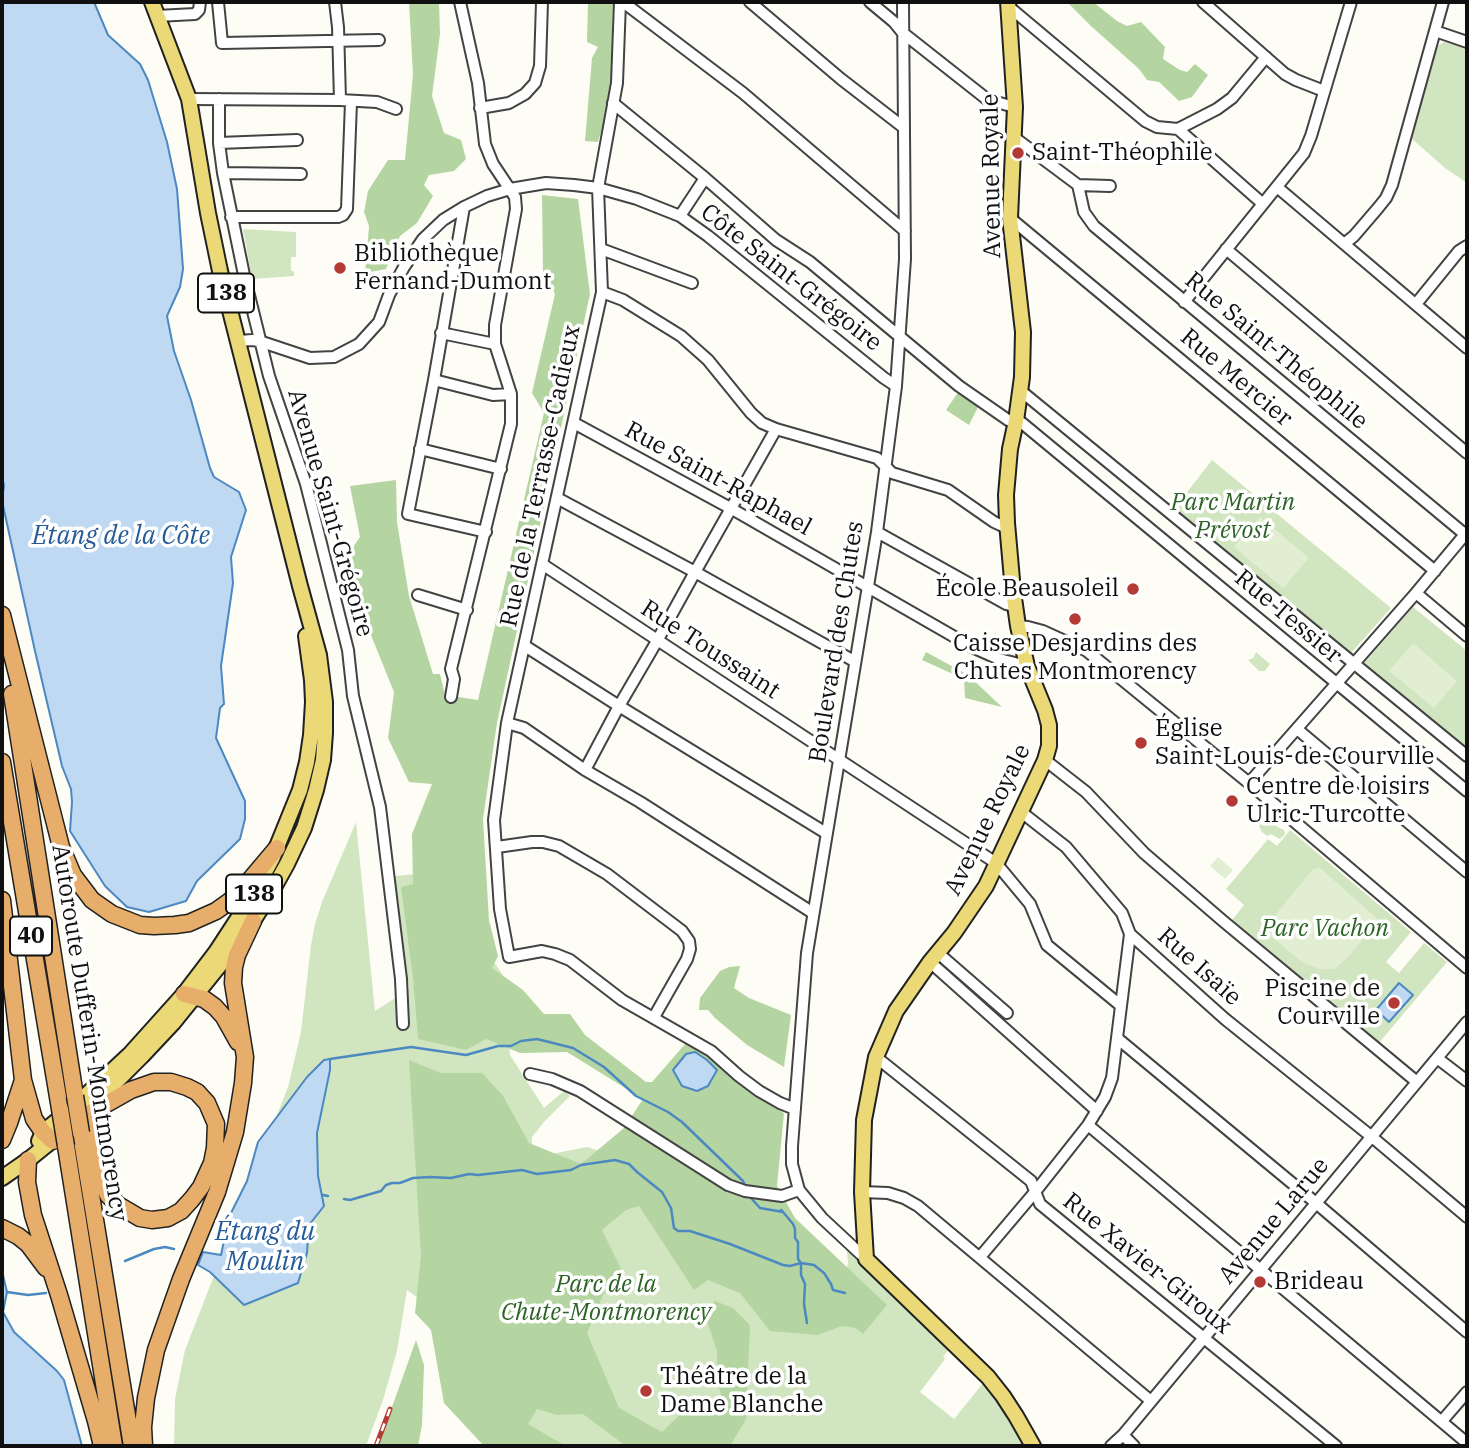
<!DOCTYPE html>
<meta charset="utf-8">
<style>
body{margin:0}
#map{position:relative;width:1469px;height:1448px;overflow:hidden;background:#fefdf5;font-family:"IBM Plex Serif",serif}
canvas{display:block}
.frame{position:absolute;inset:0;border:4px solid #101010;pointer-events:none}
</style>
<div id="map">
<canvas width="1469" height="1448"></canvas>
<div class="frame"></div>
</div>
<script>
const g = document.querySelector('canvas').getContext('2d');
g.lineJoin = 'round';
function paint(path, color) {
  g.fillStyle = color;
  g.fill(path, 'evenodd');
}
function poly(rows) {
  const path = new Path2D();
  for (const r of rows) {
    path.moveTo(r[0], r[1]);
    for (let i = 2; i < r.length; i += 2) path.lineTo(r[i], r[i + 1]);
  }
  return path;
}
function strokePath(path, color, width, dash) {
  g.strokeStyle = color;
  g.lineWidth = width;
  g.lineCap = dash ? 'butt' : 'round';
  g.setLineDash(dash || []);
  g.stroke(path);
}
function drawText(font, color, halo, rows, align = 'center') {
  g.font = font + ' "IBM Plex Serif",serif';
  g.lineWidth = 7;
  g.setLineDash([]);
  g.textBaseline = 'middle';
  g.strokeStyle = halo;
  g.fillStyle = color;
  for (const [text, x, y, turn = 0] of rows) {
    g.save();
    g.translate(x, y);
    g.rotate((+turn || 0) * Math.PI / 180);
    g.textAlign = isNaN(turn) ? turn : align;
    if (halo) g.strokeText(text, 0, 0);
    g.fillText(text, 0, 0);
    g.restore();
  }
}
paint(poly([
 [1444,42,1467,47,1467,183,1445,168,1411,138,1421,100,1438,46],
 [243,229,296,232,296,257,291,257,291,271,294,271,294,276,252,279],
 [1212,460,1391,608,1351,653,1174,509],
 [1413,607,1467,651,1467,751,1364,663],
 [1256,652,1270,664,1265,671,1259,671,1248,660,1253,658],
 [1268,818,1274,820,1277,827,1284,830,1285,834,1280,839,1271,834,1267,836,1262,832,1259,826,1264,820],
 [356,822,375,1011,409,989,395,876,425,873,425,865,486,871,484,904,488,953,504,977,510,1055,544,1108,564,1091,570,1096,544,1122,532,1137,531,1163,556,1153,587,1147,600,1151,841,1307,848,1262,846,1242,953,1343,943,1357,945,1359,920,1392,954,1419,988,1377,1033,1446,495,1446,436,1306,422,1301,407,1290,397,1351,383,1400,366,1446,174,1446,175,1399,185,1350,288,1087,301,1032,311,945,315,924,322,902],
 [1290,830,1411,932,1386,962,1399,973,1424,943,1447,962,1379,1043,1232,920,1244,905,1226,889,1268,839,1277,846]
]), '#d1e6c0');
paint(poly([
 [409,2,439,2,440,34,432,96,444,133,461,140,466,159,454,171,429,175,424,185,433,196,417,223,400,236,386,269,365,273,369,226,364,212,368,191,388,160,405,160,413,75],
 [588,2,613,2,611,99,598,142,585,141,592,58,598,47,587,42],
 [1067,2,1093,2,1117,21,1127,26,1141,22,1165,47,1163,59,1180,70,1187,72,1195,64,1208,75,1192,97,1179,101,1159,82,1147,80,1139,69,1091,26],
 [542,195,578,199,590,294,497,723,483,819,489,920,498,956,492,968,523,990,544,1014,570,1014,585,1035,646,1082,652,1082,686,1043,712,1060,765,1102,784,1113,777,1186,795,1218,887,1305,863,1334,856,1328,842,1326,818,1335,770,1331,740,1293,708,1280,694,1290,639,1206,626,1210,602,1230,623,1273,603,1295,587,1333,619,1408,662,1432,689,1406,716,1409,722,1400,717,1378,717,1351,704,1312,715,1301,733,1308,750,1325,746,1419,730,1446,626,1446,583,1414,557,1415,537,1409,528,1424,564,1445,563,1446,484,1446,444,1403,431,1330,415,1313,421,1255,409,1060,441,1073,482,1073,503,1096,529,1143,581,1164,624,1128,643,1099,567,1052,520,1053,486,1039,466,1050,418,1039,413,978,401,887,413,884,412,834,432,784,409,782,388,738,394,692,360,608,351,550,360,537,350,486,396,480,397,522,409,596,433,674,440,674,445,695,478,700,544,413,532,393,555,294,543,274],
 [961,388,980,403,969,425,946,410],
 [926,652,968,675,1002,707,965,698,964,679,922,660],
 [740,966,734,988,749,998,791,1015,784,1067,747,1045,715,1018,708,1010,699,1010,700,998,720,971,729,967],
 [416,1340,424,1365,422,1425,418,1446,378,1446]
]), '#b4d5a1');
paint(poly([
 [1260,517,1309,558,1283,588,1234,547],
 [1413,643,1457,681,1434,708,1389,671],
 [1218,857,1233,870,1225,879,1210,866],
 [1320,868,1379,920,1348,957,1334,969,1319,969,1302,962,1263,930,1313,869]
]), '#e2eed1');
const water = poly([
 [2,2,94,2,108,35,140,64,148,80,167,142,177,189,183,269,180,287,167,316,174,351,191,400,210,468,214,477,239,492,246,510,231,557,233,583,221,666,224,704,220,708,216,738,245,801,245,819,240,839,197,881,186,901,149,912,127,907,105,886,70,831,72,802,71,789,62,766,35,651,2,501,4,485,2,478,2,2],
 [1399,983,1413,995,1389,1022,1376,1010,1399,983],
 [695,1052,707,1060,717,1070,708,1086,697,1091,682,1086,673,1070,686,1054,695,1052],
 [330,1059,330,1070,317,1133,318,1176,324,1206,309,1225,307,1253,298,1283,244,1305,210,1272,198,1265,203,1252,221,1255,229,1217,247,1181,258,1142,307,1077,324,1060,330,1059],
 [2,1271,7,1292,3,1312,14,1332,57,1371,64,1380,82,1446,2,1446,2,1271]
]);
paint(water, '#bed9f1');
strokePath(water, '#4c88c1', 2);
strokePath(poly([
 [330,1059,411,1047,466,1055,498,1046,511,1046,521,1041,537,1039,573,1048,604,1067,636,1096,668,1112,682,1122,743,1181,745,1185],
 [323,1195,328,1196],
 [751,1198,760,1208,783,1212,781,1210],
 [344,1199,350,1200,374,1193,381,1191,386,1185,392,1183,400,1183,413,1178,430,1177,451,1178,469,1174,478,1175,522,1170,537,1174,571,1170,581,1165,615,1160,629,1164,637,1172,662,1192,671,1208,674,1228,678,1231,690,1231,730,1244,783,1265,790,1266,801,1263,814,1265,824,1273,831,1284,833,1290,845,1293],
 [783,1212,793,1224,795,1229,795,1238,798,1242,798,1259,801,1263,801,1275,805,1284,804,1304,807,1323],
 [125,1261,154,1249,165,1247,174,1249],
 [7,1292,28,1295,46,1293]
]), '#4c88c1', 2.5);
const minor = poly([
 [218,2,222,43,379,40],
 [335,2,338,27,340,100],
 [620,2,617,83,598,188,602,292,507,723,494,820,500,909,509,957,542,951,555,954,570,960,622,1000,711,1051,739,1076,759,1091,780,1103,795,1109],
 [623,2,743,93,905,231],
 [750,2,841,79,903,127],
 [870,2,894,22,903,33,988,100,1015,107],
 [1203,2,1285,74,1296,80,1324,91],
 [1008,6,1145,121,1157,127,1178,129,1263,204],
 [157,16,195,14,199,10,200,2],
 [1435,31,1467,42],
 [189,99,340,100,377,102,396,109],
 [219,99,219,143,223,173,244,275,269,376,306,484,348,650,353,696,380,807,401,979,403,1024],
 [613,103,705,178,776,240,810,262,959,386,1008,420,1022,423,1467,791],
 [480,108,509,103,525,94,535,83,540,66,542,2],
 [1178,129,1217,109,1232,98,1266,57],
 [1015,138,1078,185,1084,212,1094,226,1467,536],
 [219,143,297,140],
 [223,173,301,174],
 [1078,185,1110,186],
 [1277,187,1467,348],
 [464,207,434,380,408,514,486,532],
 [680,216,705,178],
 [231,217,338,217,343,215,347,209,351,102],
 [1010,218,1435,571],
 [1344,244,1354,236,1378,208,1386,198,1392,185,1443,2],
 [601,249,692,283],
 [1226,249,1467,453],
 [602,292,623,300,681,336,708,360,751,413,762,423,776,429,877,458,892,473,948,490,994,522,1007,528],
 [1184,302,1304,153,1311,136,1351,2],
 [1416,304,1459,251,1467,246],
 [441,333,495,344],
 [239,341,252,340,259,341,310,358,334,357,359,344,379,322,389,295,404,267,423,239,443,220,464,207,487,196,510,189,546,183,574,185,598,188,637,199,680,216,708,236,884,378,896,386],
 [434,380,493,395,511,394],
 [1021,391,1467,756],
 [574,423,732,509,972,647,999,659,1027,666],
 [420,449,501,469],
 [557,498,695,572,854,661],
 [877,532,1006,604,1014,606],
 [542,564,996,863,1030,904,1047,945,1120,1005],
 [1416,593,1467,636],
 [418,595,467,610],
 [1018,626,1028,627,1043,631,1087,651,1249,783,1467,968],
 [525,646,619,706,826,833],
 [451,697,454,679,451,669,511,424,511,394,495,344,495,325,516,209,515,197,493,164,485,144,478,83,460,2],
 [507,723,524,728,585,770,640,802,813,913],
 [1297,729,1467,872],
 [1045,760,1086,792,1144,853,1223,921,1417,1082],
 [585,770,619,706,657,641,695,572,776,429],
 [1249,783,1416,593,1467,532],
 [1020,811,1066,847,1122,913,1130,934,1225,1019,1372,1137,1467,1217],
 [497,847,532,842,543,842,559,846,607,874,682,931,689,941,690,949,687,959,654,1017],
 [938,953,1007,1013],
 [930,962,1097,1111],
 [1117,1038,1316,1203,1467,1332],
 [876,1057,1031,1181,1040,1204,1336,1446],
 [1437,1058,1467,1081],
 [530,1074,552,1079,580,1091,728,1185,745,1191,782,1196,799,1190],
 [1088,1125,1467,1443],
 [862,1192,888,1193,904,1198,918,1206,1151,1401],
 [980,1257,1035,1192,1088,1125,1105,1097,1112,1078,1130,934],
 [866,1259,822,1218,799,1190,792,1164,792,1146,807,953,877,532,896,386,905,259,903,2],
 [1442,1421,1467,1392],
 [1123,1435,1134,1446],
 [1111,1446,1123,1435,1467,1022]
]);
const major = poly([
 [1008,2,1015,107,1010,218,1023,332,1022,377,1016,421,1010,449,1006,495,1007,523,1013,591,1018,626,1027,666,1045,710,1049,725,1049,746,1045,760,986,886,954,933,930,962,896,1011,876,1057,864,1120,862,1192,866,1259,988,1377,1003,1396,1016,1416,1033,1446],
 [88,1110,142,1056,173,1023,223,961,253,921,272,891,287,864,304,828,316,790,323,760,325,733,325,702,319,655,300,586,220,271,208,213,189,99,152,2],
 [39,1141,43,1132,69,1111,131,1053,184,994,216,952,250,900,272,859,300,790,307,762,311,735,313,702,312,680,306,636],
 [2,1178,28,1160,59,1135]
]);
const highway = poly([
 [2,615,61,847,73,875,92,900,112,914,140,925,154,926,175,925,189,923,216,911,230,901,250,880,277,848],
 [12,694,75,1096],
 [2,762,60,1109],
 [2,900,23,1080,34,1119,43,1132,53,1141],
 [184,994,204,999,215,1007,224,1017,238,1042],
 [76,1121,131,1090,154,1082,171,1082,187,1087,197,1092,207,1103,216,1124,215,1148,212,1163,201,1187,192,1199,181,1211,168,1218,152,1220,140,1218,118,1205,108,1195,100,1177,90,1123],
 [81,1134,132,1446],
 [2,1140,9,1123,23,1080],
 [66,1146,114,1446],
 [28,1160,27,1182,33,1215,59,1295,96,1421,102,1446],
 [2,1228,18,1236,28,1244,46,1268],
 [144,1446,143,1427,146,1398,156,1350,181,1279,217,1192,235,1132,243,1083,245,1057,233,983,234,967,237,955,253,921]
]);
strokePath(minor, '#434343', 14);
strokePath(major, '#212121', 18);
strokePath(highway, '#212121', 19);
strokePath(minor, '#fff', 10);
strokePath(major, '#ebd977', 14);
strokePath(highway, '#e6ae6a', 16);
const rail = poly([
 [376,1446,390,1409]
]);
strokePath(rail, '#b43a35', 5);
strokePath(rail, '#fff', 2.5, [8]);
const highwayBridge = poly([
 [75,1096,81,1133],
 [60,1109,66,1146]
]);
strokePath(highwayBridge, '#212121', 19, []);
strokePath(highwayBridge, '#e6ae6a', 16);
for (const [x, y, r, color] of [
 [1018,153,7,"#b43a35"],
 [340,268,7,"#b43a35"],
 [1133,589,7,"#b43a35"],
 [1075,619,7,"#b43a35"],
 [1141,743,7,"#b43a35"],
 [1232,801,7,"#b43a35"],
 [1394,1003,7,"#b43a35"],
 [1260,1282,7,"#b43a35"],
 [646,1391,7,"#b43a35"]
]) {
  const dot = new Path2D();
  dot.arc(x, y, r, 0, 2 * Math.PI);
  g.fillStyle = color;
  g.fill(dot);
  strokePath(dot, '#fff', 2.5);
}
for (const [x, y, w] of [
 [226,293,56],
 [254,894,56],
 [31,936,42]
]) {
  const box = new Path2D();
  box.roundRect(x - w / 2, y - 19.5, w, 39, 5);
  g.fillStyle = '#fff';
  g.fill(box);
  strokePath(box, '#101010', 2);
}
drawText('bold 23px', '#101010', null, [
 ["138",226,293],
 ["138",254,894],
 ["40",31,936]
]);
drawText('24px', '#101010', '#fff', [
 ["Saint-Théophile",1032,153],
 ["Bibliothèque",354,254],
 ["Fernand-Dumont",354,282],
 ["École Beausoleil",1119,589,"right"],
 ["Caisse Desjardins des",1075,644,"center"],
 ["Chutes Montmorency",1075,672,"center"],
 ["Église",1155,729],
 ["Saint-Louis-de-Courville",1155,757],
 ["Centre de loisirs",1246,787],
 ["Ulric-Turcotte",1246,815],
 ["Piscine de",1380,989,"right"],
 ["Courville",1380,1017,"right"],
 ["Brideau",1274,1282],
 ["Théâtre de la",660,1377],
 ["Dame Blanche",660,1405]
], 'left');
drawText('24px', '#101010', '#fff', [
 ["Avenue Royale",992,176,-91],
 ["Côte Saint-Grégoire",791,278,38],
 ["Rue Saint-Théophile",1276,351,40],
 ["Rue Mercier",1236,378,40],
 ["Rue de la Terrasse-Cadieux",541,476,-78],
 ["Rue Saint-Raphael",718,479,29],
 ["Avenue Saint-Grégoire",330,513,74],
 ["Rue Tessier",1288,617,40],
 ["Boulevard des Chutes",837,642,-81],
 ["Rue Toussaint",710,650,33],
 ["Avenue Royale",988,820,-64],
 ["Rue Isaïe",1199,967,42],
 ["Autoroute Dufferin-Montmorency",89,1033,81],
 ["Avenue Larue",1274,1221,-50],
 ["Rue Xavier-Giroux",1147,1264,39]
]);
drawText('italic 24px', '#2d6326', '#fff', [
 ["Parc Martin",1233,503],
 ["Prévost",1233,531],
 ["Parc Vachon",1325,929],
 ["Parc de la",606,1285],
 ["Chute-Montmorency",606,1313]
]);
drawText('italic 26px', '#255b97', '#fff', [
 ["Étang de la Côte",121,536],
 ["Étang du",265,1232],
 ["Moulin",265,1262]
]);
</script>
